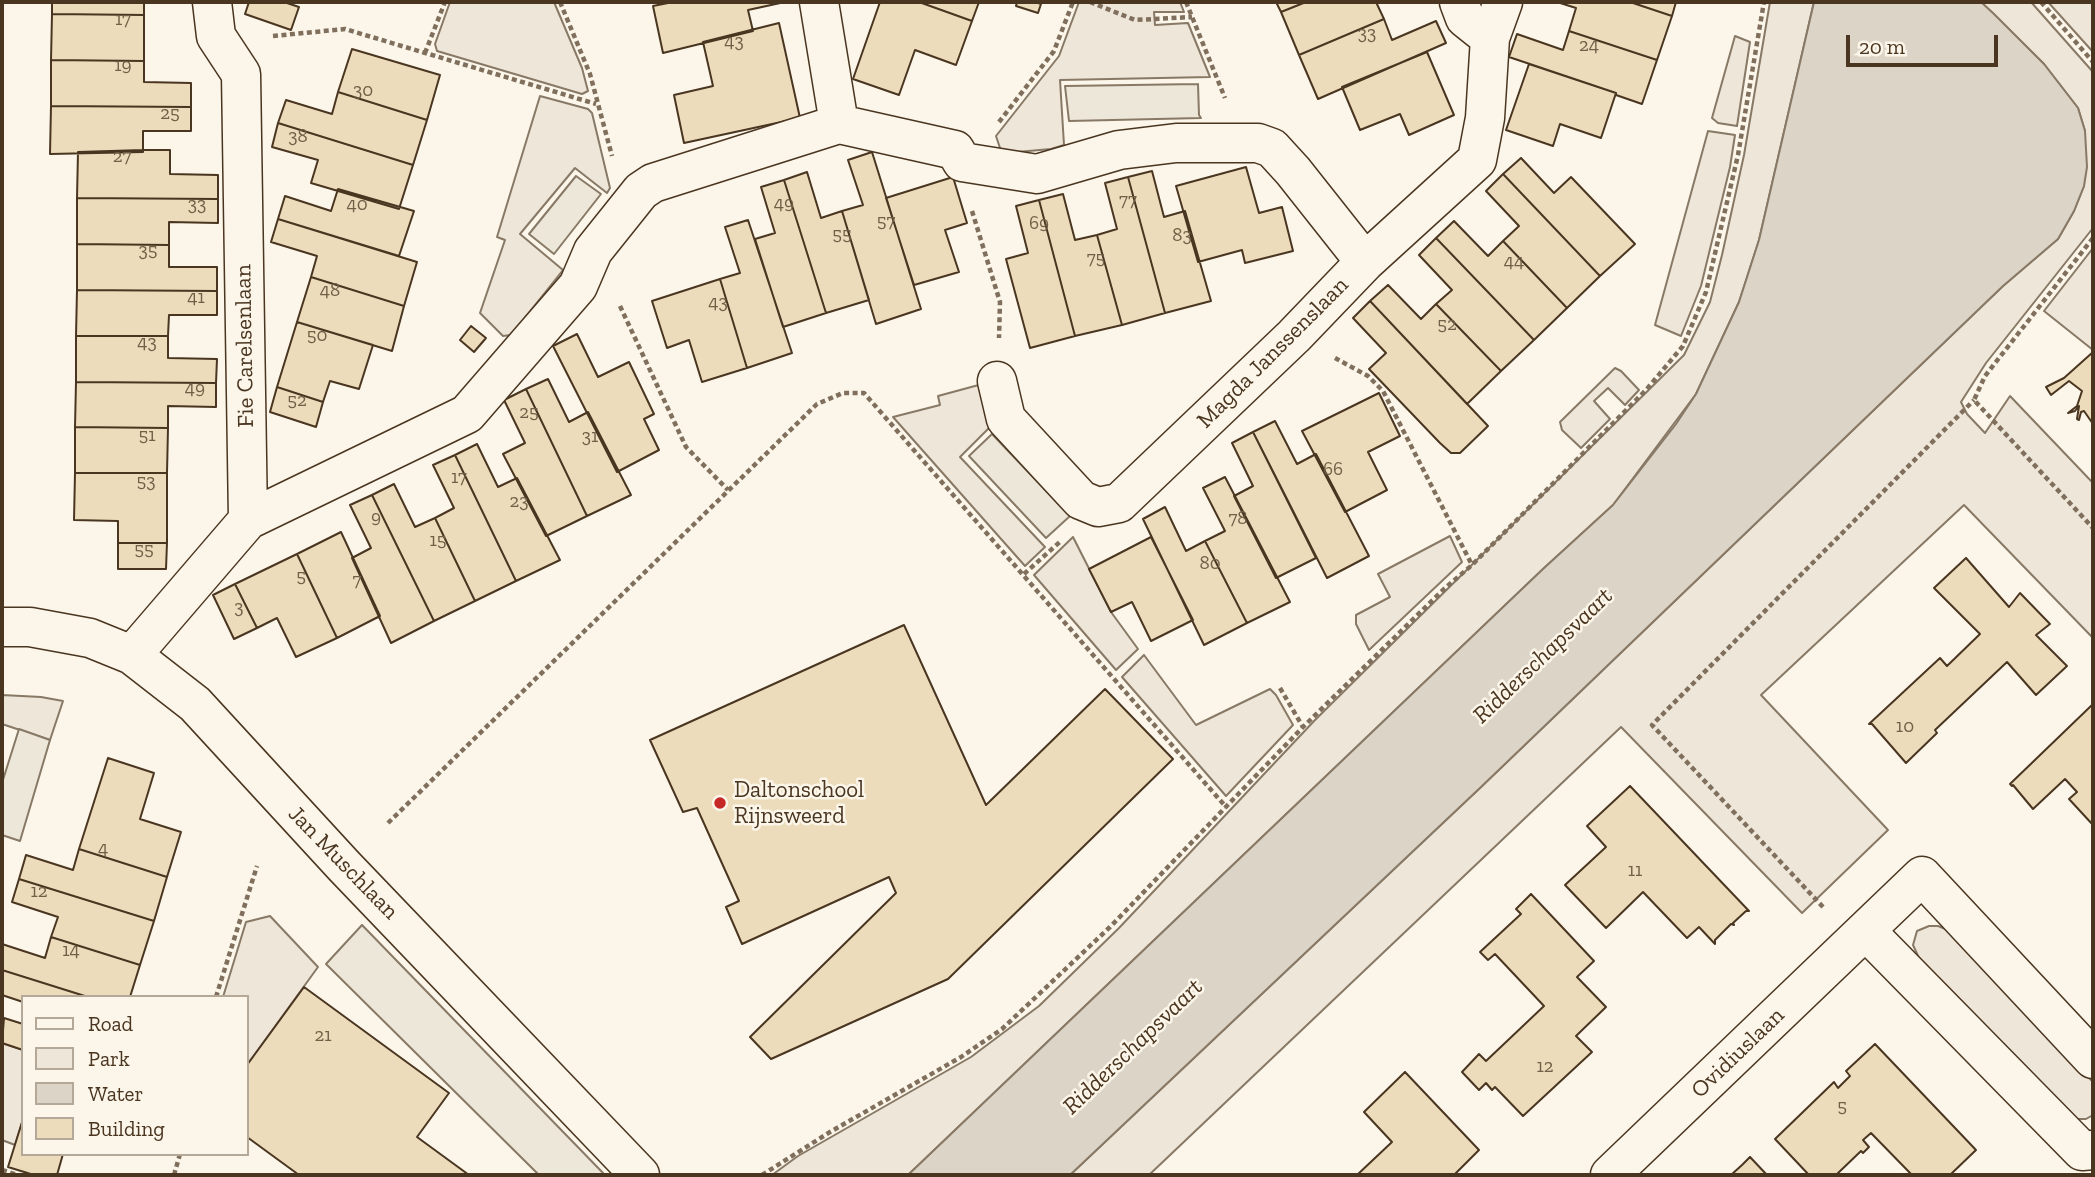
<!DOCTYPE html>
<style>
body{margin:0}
#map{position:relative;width:2095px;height:1177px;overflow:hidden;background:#fbf6e9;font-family:"Zilla Slab",serif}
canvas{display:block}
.frame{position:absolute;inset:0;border:4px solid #4a3520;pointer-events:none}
.legend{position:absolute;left:21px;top:995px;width:228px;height:161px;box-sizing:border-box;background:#fbf6e9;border:2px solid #b4a999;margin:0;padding:9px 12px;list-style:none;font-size:21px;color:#4a3520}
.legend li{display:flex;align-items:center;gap:14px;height:35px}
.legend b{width:35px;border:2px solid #b4a999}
.scale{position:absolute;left:1846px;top:35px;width:152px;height:32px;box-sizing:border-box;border:4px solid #4a3520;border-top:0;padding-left:9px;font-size:21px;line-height:24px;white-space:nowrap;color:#4a3520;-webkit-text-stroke:5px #fbf6e9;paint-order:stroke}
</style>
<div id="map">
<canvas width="2095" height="1177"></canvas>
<div class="frame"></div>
<ul class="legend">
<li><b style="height:9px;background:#fbf6e9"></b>Road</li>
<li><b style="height:19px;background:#ede6d9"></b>Park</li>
<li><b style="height:19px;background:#dcd4c6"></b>Water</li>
<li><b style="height:19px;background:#ecdcbc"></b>Building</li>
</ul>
<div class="scale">20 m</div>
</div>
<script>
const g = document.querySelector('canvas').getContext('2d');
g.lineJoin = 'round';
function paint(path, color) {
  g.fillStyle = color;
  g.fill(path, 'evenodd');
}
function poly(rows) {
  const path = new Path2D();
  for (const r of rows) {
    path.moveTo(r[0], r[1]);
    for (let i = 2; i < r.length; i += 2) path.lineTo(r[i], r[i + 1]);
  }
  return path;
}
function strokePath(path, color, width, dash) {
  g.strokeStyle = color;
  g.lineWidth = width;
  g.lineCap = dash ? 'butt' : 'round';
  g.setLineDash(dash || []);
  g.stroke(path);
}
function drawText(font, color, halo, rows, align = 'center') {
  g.font = font + ' "Zilla Slab",serif';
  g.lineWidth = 5;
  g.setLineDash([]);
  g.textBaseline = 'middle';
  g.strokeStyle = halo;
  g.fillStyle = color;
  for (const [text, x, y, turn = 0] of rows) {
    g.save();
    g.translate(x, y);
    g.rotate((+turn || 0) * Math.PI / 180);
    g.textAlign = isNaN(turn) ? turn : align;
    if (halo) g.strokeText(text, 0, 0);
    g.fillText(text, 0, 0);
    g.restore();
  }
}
const green = poly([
 [450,2,554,2,582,68,588,91,582,94,437,51,435,44,450,2],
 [1079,2,1180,2,1184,12,1154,12,1155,25,1188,23,1210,77,1060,80,1064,145,1051,149,1006,153,1000,148,996,136,1059,56,1079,2],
 [1770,2,1814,2,1759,240,1739,302,1696,394,1613,505,1543,569,908,1175,772,1175,798,1156,971,1057,1039,1006,1119,928,1315,720,1684,355,1710,302,1722,255,1744,155,1770,2],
 [1981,2,2031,2,2093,72,2093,228,1986,363,1961,402,1967,414,1985,433,2010,396,2093,483,2093,638,1964,505,1761,695,1888,830,1802,913,1621,727,1149,1175,1070,1175,1481,787,2003,286,2058,239,2074,211,2084,186,2085,131,2078,108,2044,64,1981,2],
 [2048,2,2093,2,2093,52,2048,2],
 [1735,36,1750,42,1737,126,1718,123,1712,118,1735,36],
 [540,96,588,109,592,113,610,188,607,193,575,168,520,234,563,270,511,335,503,336,480,313,505,240,497,237,540,96],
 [1708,131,1735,135,1730,167,1701,286,1681,336,1655,325,1708,131],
 [2093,248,2093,350,2044,311,2093,248],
 [1615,368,1621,371,1639,390,1625,405,1608,388,1594,401,1610,419,1581,448,1562,430,1560,422,1615,368],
 [986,383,990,427,960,457,1045,547,1025,566,893,417,940,405,938,396,986,383],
 [1450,536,1462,562,1369,650,1356,624,1356,615,1390,597,1378,574,1450,536],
 [1073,537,1111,612,1138,649,1116,670,1034,575,1073,537],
 [1144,655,1196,725,1270,689,1276,695,1293,725,1226,796,1122,677,1144,655],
 [2,695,41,697,63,701,50,740,2,724,2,695],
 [270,916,318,967,247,1065,247,997,223,997,246,922,270,916],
 [1929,926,1938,926,1948,930,2093,1082,2093,1115,2086,1119,2077,1119,1919,958,1913,945,1917,931,1929,926],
 [2,1043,23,1050,23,1120,15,1145,2,1140,2,1043]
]);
paint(green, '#ede6d9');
strokePath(green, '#887966', 2);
const parking = poly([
 [1198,84,1199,115,1201,118,1069,121,1065,86,1198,84],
 [576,176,601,194,554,254,529,234,576,176],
 [992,434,1070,516,1046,538,969,456,992,434],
 [19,729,50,740,20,841,2,835,2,783,19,729],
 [362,925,605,1175,539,1175,326,964,362,925]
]);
paint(parking, '#ede7d9');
strokePath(parking, '#887966', 2);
const water = poly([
 [1814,2,1981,2,1994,14,2044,64,2078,108,2085,131,2087,167,2084,186,2074,211,2058,239,2003,286,1481,787,1070,1175,908,1175,1543,569,1613,505,1676,424,1696,394,1739,302,1759,240,1814,2]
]);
paint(water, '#dcd4c6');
strokePath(water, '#887966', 2);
const building = poly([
 [52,2,144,2,144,15,52,14,52,2],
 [249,2,284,2,299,7,291,30,245,14,249,2],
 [673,2,785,2,748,10,753,31,663,53,653,6,673,2],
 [880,2,919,2,972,21,956,65,915,50,899,95,853,79,880,2],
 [919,2,979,2,972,21,919,2],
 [1017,2,1035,2,1041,4,1038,13,1016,6,1017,2],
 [1276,2,1306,2,1281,12,1276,2],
 [1306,2,1376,2,1384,19,1299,55,1281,12,1306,2],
 [1557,2,1630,2,1672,16,1657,60,1569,31,1576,8,1557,2],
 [1630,2,1676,2,1672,16,1630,2],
 [52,14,144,15,144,61,51,60,52,14],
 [1384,19,1392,40,1436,21,1446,43,1318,99,1299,55,1384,19],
 [779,23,800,118,684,143,674,95,713,86,703,42,779,23],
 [1569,31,1657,60,1642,104,1616,95,1616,93,1509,57,1517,34,1563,50,1569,31],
 [352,49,440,75,427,120,338,92,352,49],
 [1427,52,1454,115,1409,135,1400,114,1360,130,1342,87,1427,52],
 [51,60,144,61,144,82,191,83,191,107,51,106,51,60],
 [1529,64,1616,93,1601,138,1560,124,1553,146,1506,130,1529,64],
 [338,92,427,120,413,165,278,123,286,100,332,114,338,92],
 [51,106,191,107,191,131,143,131,143,152,50,154,51,106],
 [278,123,413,165,399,209,311,183,318,160,272,147,278,123],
 [143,150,170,150,170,174,218,175,218,199,77,198,78,152,143,150],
 [872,152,921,309,876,324,842,211,863,205,848,160,872,152],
 [1521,158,1554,193,1571,177,1635,244,1600,276,1503,174,1521,158],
 [1246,167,1259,213,1282,207,1293,251,1245,263,1242,250,1198,262,1176,186,1246,167],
 [1152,171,1164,217,1185,211,1211,301,1165,313,1128,177,1152,171],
 [807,172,821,218,842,211,869,300,826,313,784,180,807,172],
 [1503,174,1600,276,1567,308,1503,241,1519,226,1486,191,1503,174],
 [953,177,967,223,945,230,959,272,914,285,886,198,953,177],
 [1128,177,1165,313,1122,325,1097,235,1117,229,1105,183,1128,177],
 [784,180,826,313,783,327,755,239,775,233,761,187,784,180],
 [338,189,414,211,399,256,278,219,285,196,331,211,338,189],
 [1063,194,1075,240,1097,235,1122,325,1075,336,1039,200,1063,194],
 [77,198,218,199,218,223,169,222,169,245,77,244,77,198],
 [1039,200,1075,336,1030,348,1006,259,1028,253,1016,206,1039,200],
 [278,219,417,262,404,306,311,277,317,256,271,242,278,219],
 [748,220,792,353,747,368,720,279,740,273,725,227,748,220],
 [1454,221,1488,256,1503,241,1567,308,1534,340,1436,238,1454,221],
 [1436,238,1534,340,1501,371,1436,304,1452,290,1419,255,1436,238],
 [77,244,169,245,169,267,217,267,217,291,77,290,77,244],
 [311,277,404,306,392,351,297,322,311,277],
 [720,279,747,368,702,382,689,340,667,348,652,301,720,279],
 [1388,285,1421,319,1436,304,1501,371,1467,404,1370,301,1388,285],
 [77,290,217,291,217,315,169,315,168,336,76,336,77,290],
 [1370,301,1488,426,1460,453,1451,453,1440,443,1369,369,1386,353,1353,318,1370,301],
 [297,322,373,345,359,389,330,381,323,402,277,387,297,322],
 [471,326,486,338,474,352,460,340,471,326],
 [577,334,598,377,629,362,654,414,644,419,659,450,617,472,553,346,577,334],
 [76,336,168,336,168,358,217,359,216,383,76,382,76,336],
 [2093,352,2093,424,2084,411,2081,412,2079,420,2077,419,2079,406,2075,411,2068,413,2077,406,2082,391,2069,381,2051,395,2046,387,2064,378,2093,352],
 [548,379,569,422,588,412,631,495,587,516,526,389,548,379],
 [76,382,216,383,216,407,168,406,168,428,75,427,76,382],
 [277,387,323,402,316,427,270,412,277,387],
 [526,389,587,516,546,536,503,454,525,443,504,400,526,389],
 [1379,393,1400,436,1368,452,1387,490,1345,512,1302,431,1379,393],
 [1275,421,1297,464,1316,454,1369,556,1327,578,1253,432,1275,421],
 [75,427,168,428,167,473,75,473,75,427],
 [1253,432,1316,558,1276,578,1234,496,1253,486,1232,443,1253,432],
 [477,444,498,487,517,478,560,560,516,581,455,455,477,444],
 [455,455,516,581,475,601,435,518,454,508,433,465,455,455],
 [75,473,167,473,167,543,118,543,118,521,74,520,75,473],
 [1225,477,1290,602,1247,623,1205,541,1225,531,1203,488,1225,477],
 [394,484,415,527,435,518,475,601,434,621,372,495,394,484],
 [372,495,434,621,391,643,352,558,371,548,350,505,372,495],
 [1165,507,1186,551,1205,541,1247,623,1204,645,1143,519,1165,507],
 [341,532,380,616,337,638,297,554,341,532],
 [1151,537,1193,620,1151,641,1132,602,1111,612,1089,569,1151,537],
 [118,543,167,543,166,569,118,569,118,543],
 [297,554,337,638,296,657,277,618,257,628,235,584,297,554],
 [1966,558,2009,607,2020,593,2050,624,2036,635,2067,666,2036,695,2007,662,1935,730,1937,733,1906,763,1872,724,1869,724,1940,658,1947,666,1980,634,1934,588,1966,558],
 [235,584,257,628,234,639,213,595,235,584],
 [904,625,986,805,1105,689,1173,759,948,979,771,1059,750,1037,896,893,889,877,742,944,726,907,739,901,697,808,683,812,650,740,904,625],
 [2093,704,2093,825,2069,799,2077,792,2065,779,2033,809,2013,785,2012,786,2010,784,2093,704],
 [108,758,154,773,140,819,181,832,167,877,79,849,108,758],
 [1630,786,1749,911,1746,911,1733,923,1734,925,1731,924,1715,940,1715,944,1699,927,1687,938,1643,892,1606,928,1565,885,1606,847,1587,826,1630,786],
 [79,849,167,877,154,921,19,879,26,855,73,870,79,849],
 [19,879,154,921,140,965,51,937,58,917,12,902,19,879],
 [1531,894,1594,961,1577,977,1606,1007,1576,1036,1592,1052,1523,1116,1495,1087,1492,1090,1486,1083,1479,1090,1462,1072,1479,1054,1486,1061,1544,1006,1495,954,1488,960,1480,952,1521,914,1516,909,1531,894],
 [51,937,140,965,130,997,88,997,2,970,2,944,45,958,51,937],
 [2,970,88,997,23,997,23,1002,2,995,2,970],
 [304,987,449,1093,417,1137,469,1175,299,1175,247,1137,247,1065,304,987],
 [4,1018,23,1024,23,1050,2,1043,4,1018],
 [1875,1044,1976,1150,1950,1175,1912,1175,1871,1133,1863,1140,1869,1147,1863,1153,1861,1151,1836,1175,1809,1175,1775,1139,1834,1082,1838,1088,1850,1076,1846,1071,1875,1044],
 [1405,1072,1479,1150,1454,1175,1357,1175,1392,1142,1364,1112,1405,1072],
 [23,1119,23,1154,63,1154,57,1175,34,1175,8,1167,23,1119],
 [1750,1157,1767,1175,1731,1175,1742,1165,1750,1157]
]);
paint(building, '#ecdcbc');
strokePath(building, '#4a3520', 2);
const street = poly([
 [819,2,839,124],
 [1490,38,1503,2],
 [997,381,1006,419,1081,500,1098,507,1119,503,1294,336,1365,262,1477,160,1485,118,1490,38,1465,18,1459,2],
 [248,520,467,414,578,286,593,251,641,191,653,183,839,124,955,150,962,162,1037,174,1119,150,1176,143,1258,143,1272,148,1293,171,1365,262],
 [2,627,30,627,90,638,132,655,195,704,344,866,640,1175],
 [132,655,248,520,241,74,216,36,212,2],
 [1866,931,2082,1151,2093,1150],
 [1610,1175,1922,876,2093,1059]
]);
strokePath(street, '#4a3520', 41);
strokePath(poly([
 [560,2,590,74,612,156],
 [1090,2,1135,20,1192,17],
 [1186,2,1225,98],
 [2041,2,2093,62],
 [273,36,345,29,596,104],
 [425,53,445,2],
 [999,122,1054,51,1073,2],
 [972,211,1000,302,999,338],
 [2093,238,1985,376,1974,400,2093,528],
 [620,306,686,447,728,490],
 [1335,358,1368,376,1383,391,1472,565],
 [1024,574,1062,540],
 [1280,688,1303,727],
 [388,823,817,404,843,393,864,393,1226,807],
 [1823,907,1652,725,1974,400],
 [216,997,257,866],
 [2,1170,18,1175],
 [174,1175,180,1154],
 [762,1175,830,1132,961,1057,1002,1029,1110,927,1303,727,1444,589,1472,565,1646,390,1683,346,1706,292,1738,155,1764,2]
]), '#7f6f5c', 4.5, [5, 3.5]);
strokePath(street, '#fbf6e9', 38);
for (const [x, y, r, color] of [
 [720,803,7,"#c62828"]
]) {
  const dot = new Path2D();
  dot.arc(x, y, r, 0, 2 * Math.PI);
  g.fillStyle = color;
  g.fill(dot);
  strokePath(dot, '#fbf6e9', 2.5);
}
drawText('19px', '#725f47', null, [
 ["17",123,20],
 ["33",1367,34],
 ["43",734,42],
 ["24",1589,46],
 ["19",123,66],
 ["30",363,91],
 ["25",170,114],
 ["38",298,137],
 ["27",122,157],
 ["77",1128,201],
 ["49",784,204],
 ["33",197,205],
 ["40",357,205],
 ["57",886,222],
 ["69",1039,224],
 ["55",842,235],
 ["83",1182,236],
 ["35",148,251],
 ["75",1096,259],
 ["44",1514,262],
 ["48",330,291],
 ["41",196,298],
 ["43",718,303],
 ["52",1447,325],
 ["50",317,336],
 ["43",147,343],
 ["49",195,389],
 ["52",297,401],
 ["25",529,413],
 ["51",147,436],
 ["31",590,437],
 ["66",1333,470],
 ["17",459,478],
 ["53",146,482],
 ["23",519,502],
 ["9",376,518],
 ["78",1238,519],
 ["15",438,541],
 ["55",144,550],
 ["80",1210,564],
 ["5",301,577],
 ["7",357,581],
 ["3",239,608],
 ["10",1905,727],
 ["4",103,849],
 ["11",1635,871],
 ["12",39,892],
 ["14",71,951],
 ["21",323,1036],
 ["12",1545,1067],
 ["5",1842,1107]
]);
drawText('23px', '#4a3520', '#fbf6e9', [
 ["Fie Carelsenlaan",245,346,-91],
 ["Magda Janssenslaan",1273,353,-45],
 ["Jan Muschlaan",343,863,46],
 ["Ovidiuslaan",1738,1053,-44]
]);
drawText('23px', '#4a3520', '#fbf6e9', [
 ["Daltonschool",734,790],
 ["Rijnsweerd",734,816]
], 'left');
drawText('italic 24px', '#4a3520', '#fbf6e9', [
 ["Ridderschapsvaart",1543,656,-44],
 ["Ridderschapsvaart",1133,1047,-44]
]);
</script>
